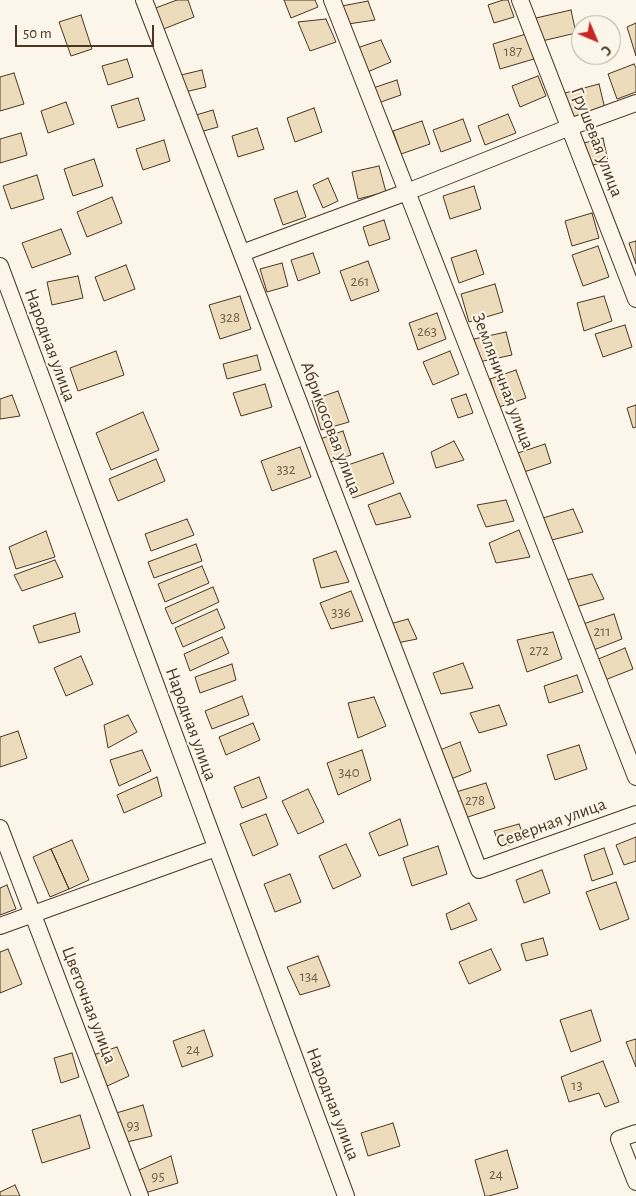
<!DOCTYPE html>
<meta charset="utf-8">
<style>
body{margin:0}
#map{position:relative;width:636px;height:1196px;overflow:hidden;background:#fbf6e9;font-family:"Alegreya Sans",sans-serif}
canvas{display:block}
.north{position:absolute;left:571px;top:15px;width:50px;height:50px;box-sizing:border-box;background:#fbf6e9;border:1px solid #b4a999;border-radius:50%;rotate:135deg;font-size:14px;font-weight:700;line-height:20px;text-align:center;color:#4a3520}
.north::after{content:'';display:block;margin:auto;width:18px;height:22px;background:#c62828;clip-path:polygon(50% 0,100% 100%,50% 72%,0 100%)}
.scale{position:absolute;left:15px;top:25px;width:139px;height:22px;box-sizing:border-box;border:2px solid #4a3520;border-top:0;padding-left:6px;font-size:15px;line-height:18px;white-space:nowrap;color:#4a3520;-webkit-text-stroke:4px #fbf6e9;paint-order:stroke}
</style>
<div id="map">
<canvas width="636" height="1196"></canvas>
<div class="north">С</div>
<div class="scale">50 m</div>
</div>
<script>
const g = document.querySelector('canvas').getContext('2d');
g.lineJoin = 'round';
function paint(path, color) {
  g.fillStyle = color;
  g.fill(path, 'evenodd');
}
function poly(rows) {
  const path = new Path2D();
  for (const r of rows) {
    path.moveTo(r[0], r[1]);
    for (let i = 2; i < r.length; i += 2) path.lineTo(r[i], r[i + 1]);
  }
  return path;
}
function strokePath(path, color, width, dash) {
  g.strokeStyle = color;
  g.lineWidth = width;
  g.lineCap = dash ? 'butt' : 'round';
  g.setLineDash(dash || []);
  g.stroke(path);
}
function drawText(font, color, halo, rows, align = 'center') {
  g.font = font + ' "Alegreya Sans",sans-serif';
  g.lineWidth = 4;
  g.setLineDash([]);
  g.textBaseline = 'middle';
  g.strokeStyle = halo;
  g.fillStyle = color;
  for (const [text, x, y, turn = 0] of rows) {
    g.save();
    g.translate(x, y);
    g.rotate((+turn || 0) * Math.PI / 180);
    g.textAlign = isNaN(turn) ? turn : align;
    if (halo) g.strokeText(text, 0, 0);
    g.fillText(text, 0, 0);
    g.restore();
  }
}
const building = poly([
 [177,0,188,0,194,17,161,30,153,9,177,0],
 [284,0,315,0,318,7,291,18,284,0],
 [503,0,508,0,514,17,494,23,488,5,503,0],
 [368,1,375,20,348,24,342,6,368,1],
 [571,10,576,33,542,41,536,18,571,10],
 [81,15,92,49,71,56,59,22,81,15],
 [326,19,336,42,310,51,298,22,326,19],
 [636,23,636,56,627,27,636,23],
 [526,34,534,59,500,69,493,44,526,34],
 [381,40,391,62,365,73,354,49,381,40],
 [127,59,133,77,108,85,102,66,127,59],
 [634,64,636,68,636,92,617,99,608,74,634,64],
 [202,70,206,87,185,92,181,75,202,70],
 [14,73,24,104,0,111,0,77,14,73],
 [538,76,546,96,520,107,512,86,538,76],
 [397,80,401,95,378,103,373,88,397,80],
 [599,84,605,109,571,118,565,93,599,84],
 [138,98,145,120,118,128,111,106,138,98],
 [66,102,74,124,48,133,41,111,66,102],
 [314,108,322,132,295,142,287,118,314,108],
 [213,110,218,127,200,132,196,115,213,110],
 [508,114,516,133,485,145,478,126,508,114],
 [463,119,471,141,441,152,433,130,463,119],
 [422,121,430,144,401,154,393,131,422,121],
 [257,128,264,149,238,157,232,136,257,128],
 [21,133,27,155,0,163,0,139,21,133],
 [603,138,608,161,589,166,584,143,603,138],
 [164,140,170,161,143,170,136,149,164,140],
 [94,159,103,186,73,196,64,169,94,159],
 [379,166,386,192,358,199,352,172,379,166],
 [37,175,44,199,11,209,3,186,37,175],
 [328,178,338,201,323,208,313,185,328,178],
 [474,186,481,209,450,219,443,196,474,186],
 [297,191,306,217,283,225,274,199,297,191],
 [112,197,122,223,87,237,77,212,112,197],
 [592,213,599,238,572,246,565,221,592,213],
 [384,220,390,239,369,246,363,227,384,220],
 [61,229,71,254,32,268,22,243,61,229],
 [636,241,636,264,629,243,636,241],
 [598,246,609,277,583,286,572,255,598,246],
 [476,250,484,274,459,283,451,258,476,250],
 [313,253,320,273,298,281,291,260,313,253],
 [368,261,379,291,351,301,340,271,368,261],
 [282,263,288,286,267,292,260,269,282,263],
 [126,265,135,289,104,301,95,277,126,265],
 [78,276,83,298,52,305,47,282,78,276],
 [495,284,503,312,469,322,461,294,495,284],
 [240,296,251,329,220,339,209,305,240,296],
 [604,296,612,321,584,331,577,303,604,296],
 [437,313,446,339,418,350,409,323,437,313],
 [625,325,632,347,603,357,595,334,625,325],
 [506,332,512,355,479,362,474,339,506,332],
 [116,351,124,375,78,391,70,368,116,351],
 [450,351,459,374,433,385,423,362,450,351],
 [257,355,261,370,227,379,223,364,257,355],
 [516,370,526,398,499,407,490,379,516,370],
 [265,384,272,407,241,416,233,393,265,384],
 [338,391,349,422,321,430,312,400,338,391],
 [466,394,473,413,458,418,451,399,466,394],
 [12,395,20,416,0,419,0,399,12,395],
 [636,405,636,427,633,428,627,408,636,405],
 [143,412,159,450,111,470,96,433,143,412],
 [343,431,351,455,327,463,320,439,343,431],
 [454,441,464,460,436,468,431,452,454,441],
 [545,444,551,463,524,472,518,453,545,444],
 [300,447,311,477,272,491,261,461,300,447],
 [383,453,394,483,353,498,342,467,383,453],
 [156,459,165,481,118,501,109,479,156,459],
 [400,493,411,517,376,525,368,505,400,493],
 [506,500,514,521,486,527,477,505,506,500],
 [573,509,583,532,552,540,543,518,573,509],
 [187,519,194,535,151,551,145,534,187,519],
 [519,530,530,557,496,563,489,543,519,530],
 [46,531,55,557,16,569,9,547,46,531],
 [196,544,202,561,154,578,148,562,196,544],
 [336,551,349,582,321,588,313,559,336,551],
 [55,560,63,577,22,591,14,575,55,560],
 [202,566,209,583,165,602,158,584,202,566],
 [592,574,604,599,572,608,566,580,592,574],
 [213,587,219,602,172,624,165,608,213,587],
 [351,591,363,621,331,629,320,603,351,591],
 [217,609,225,628,183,647,175,628,217,609],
 [75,613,80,632,39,643,33,626,75,613],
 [614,614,622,639,591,651,583,624,614,614],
 [408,619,417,639,397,643,390,624,408,619],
 [553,632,562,659,527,672,517,640,553,632],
 [222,637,229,653,190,671,184,654,222,637],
 [625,648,633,669,605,680,596,660,625,648],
 [81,656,93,684,66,696,54,668,81,656],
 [463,663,473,688,441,694,433,673,463,663],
 [232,664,236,680,200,693,195,677,232,664],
 [577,675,583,692,549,703,544,686,577,675],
 [242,696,249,715,212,729,205,711,242,696],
 [374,697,386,726,358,738,348,703,374,697],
 [499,705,507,725,479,733,470,713,499,705],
 [128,715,137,732,108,748,104,725,128,715],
 [253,723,260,740,226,755,219,737,253,723],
 [18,731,27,758,0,767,0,737,18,731],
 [460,742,471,771,451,779,440,750,460,742],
 [579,745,587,769,555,780,547,755,579,745],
 [142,750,151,771,119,786,110,760,142,750],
 [362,750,371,780,338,795,327,763,362,750],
 [157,777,162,796,124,813,117,795,157,777],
 [259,777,267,798,242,808,234,787,259,777],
 [486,783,495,808,465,818,456,792,486,783],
 [308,789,324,822,298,834,282,801,308,789],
 [266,814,278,845,253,856,240,824,266,814],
 [400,819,408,845,379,856,369,833,400,819],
 [519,824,525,839,501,848,494,831,519,824],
 [636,837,636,861,624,865,616,845,636,837],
 [72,840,89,880,69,889,51,849,72,840],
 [346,844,361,876,333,889,319,856,346,844],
 [438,846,447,874,412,886,403,858,438,846],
 [604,848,613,874,592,881,584,855,604,848],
 [51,849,69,889,50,897,33,857,51,849],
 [542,870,550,893,524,903,516,880,542,870],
 [290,874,301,902,275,912,264,884,290,874],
 [616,882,629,919,600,930,586,892,616,882],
 [7,885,16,909,0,915,0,888,7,885],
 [469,903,477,920,451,930,446,914,469,903],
 [543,938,548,955,526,961,521,944,543,938],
 [8,949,22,984,0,993,0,952,8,949],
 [491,949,501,970,469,984,459,962,491,949],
 [318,956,330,986,300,995,287,967,318,956],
 [591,1010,601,1041,571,1052,560,1020,591,1010],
 [204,1030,213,1056,182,1067,173,1041,204,1030],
 [636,1039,636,1067,626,1042,636,1039],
 [117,1047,129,1076,105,1087,93,1055,117,1047],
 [72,1053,79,1077,61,1083,54,1058,72,1053],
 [603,1061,619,1102,605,1107,599,1093,569,1102,561,1077,603,1061],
 [143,1105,152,1136,123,1143,113,1114,143,1105],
 [80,1115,90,1148,42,1163,32,1130,80,1115],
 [393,1123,400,1146,368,1156,361,1133,393,1123],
 [507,1150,518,1188,489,1196,485,1196,475,1160,507,1150],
 [171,1156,178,1183,145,1193,139,1170,171,1156],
 [15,1185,20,1196,0,1196,0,1192,15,1185]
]);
paint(building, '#ecdcbc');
strokePath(building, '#4a3520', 1);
const minor = poly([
 [144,0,479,870,636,814],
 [332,0,636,777],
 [520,0,636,299],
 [242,253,407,192,570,127,636,103],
 [0,266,346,1196],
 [0,828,140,1196],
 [0,926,216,848],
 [636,1133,619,1139,636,1182]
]);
strokePath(minor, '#4a3520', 18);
strokePath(minor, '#fbf6e9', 16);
drawText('15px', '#725f47', null, [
 ["187",513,51],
 ["261",360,281],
 ["328",230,317],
 ["263",427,331],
 ["332",286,469],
 ["336",341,612],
 ["211",602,631],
 ["272",539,650],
 ["340",349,772],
 ["278",475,800],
 ["134",309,976],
 ["24",193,1049],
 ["13",577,1085],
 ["93",133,1125],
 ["24",496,1174],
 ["95",158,1176]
]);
drawText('18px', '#4a3520', '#fbf6e9', [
 ["Грушевая улица",597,142,69],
 ["Народная улица",50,345,70],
 ["Земляничная улица",503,381,69],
 ["Абрикосовая улица",331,428,69],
 ["Народная улица",191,724,70],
 ["Северная улица",551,823,-20],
 ["Цветочная улица",89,1005,69],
 ["Народная улица",333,1104,69]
]);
</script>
